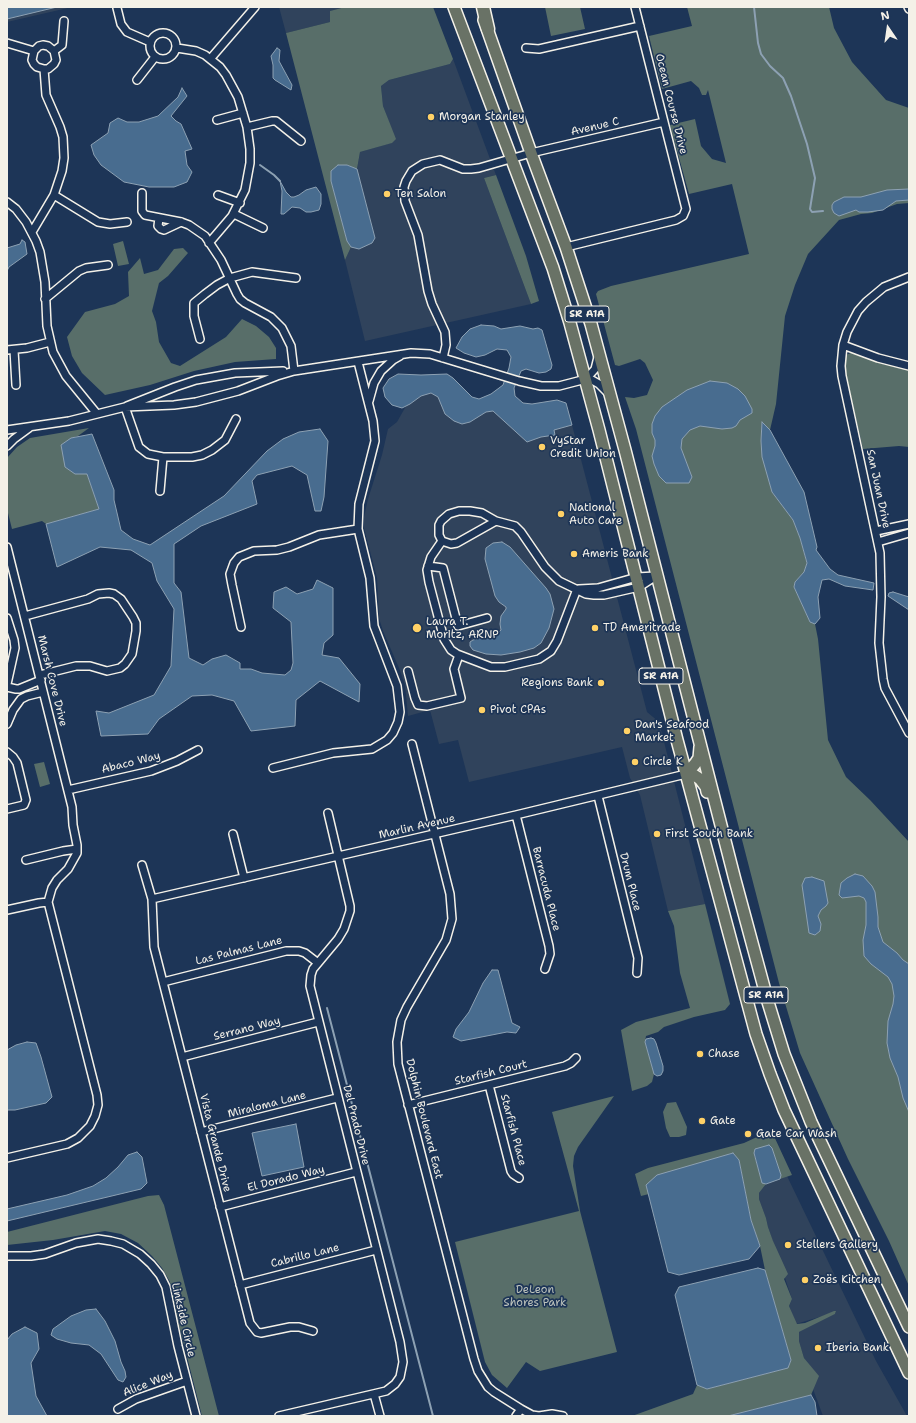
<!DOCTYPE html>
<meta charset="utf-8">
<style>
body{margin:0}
#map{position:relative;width:916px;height:1423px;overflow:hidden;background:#1d3557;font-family:"Shantell Sans",sans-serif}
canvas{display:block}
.frame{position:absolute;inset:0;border:8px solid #f4f1e8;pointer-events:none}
.north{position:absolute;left:868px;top:8px;width:40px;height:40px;-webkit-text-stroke:3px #1d3557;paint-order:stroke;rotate:347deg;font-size:11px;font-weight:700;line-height:16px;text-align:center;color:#f4f1e8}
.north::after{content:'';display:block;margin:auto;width:14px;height:18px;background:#f4f1e8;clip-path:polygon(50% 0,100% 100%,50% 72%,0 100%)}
</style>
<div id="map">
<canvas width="916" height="1423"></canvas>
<div class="frame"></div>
<div class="north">N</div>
</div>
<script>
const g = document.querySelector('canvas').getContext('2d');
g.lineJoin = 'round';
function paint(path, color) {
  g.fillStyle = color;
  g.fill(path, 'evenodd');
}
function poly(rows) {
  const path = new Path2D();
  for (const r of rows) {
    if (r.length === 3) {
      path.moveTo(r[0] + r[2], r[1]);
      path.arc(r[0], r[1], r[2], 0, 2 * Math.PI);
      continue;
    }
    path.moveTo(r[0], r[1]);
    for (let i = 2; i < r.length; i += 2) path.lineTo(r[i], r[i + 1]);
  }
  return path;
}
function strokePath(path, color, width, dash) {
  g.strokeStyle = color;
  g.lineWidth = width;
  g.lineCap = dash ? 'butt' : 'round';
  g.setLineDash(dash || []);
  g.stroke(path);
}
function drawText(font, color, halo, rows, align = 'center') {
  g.font = font + ' "Shantell Sans",sans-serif';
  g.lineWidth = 3.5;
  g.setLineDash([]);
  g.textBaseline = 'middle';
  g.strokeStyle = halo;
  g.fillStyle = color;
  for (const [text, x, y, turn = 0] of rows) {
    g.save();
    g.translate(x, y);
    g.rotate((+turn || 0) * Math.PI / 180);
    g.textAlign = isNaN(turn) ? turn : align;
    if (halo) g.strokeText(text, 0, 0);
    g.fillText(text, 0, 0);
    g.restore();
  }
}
paint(poly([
 [7,7,72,7,7,22],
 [279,7,345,7,330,11,330,22,286,33],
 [453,59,496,175,484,178,531,304,365,341,345,260,351,247,359,249,375,238,357,169,360,152,391,143,395,139,383,106,381,86,389,80,450,64],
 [431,393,438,397,445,414,470,422,486,412,493,411,527,442,541,437,555,435,554,430,572,425,647,712,659,722,705,904,668,911,640,795,630,778,622,747,469,782,458,740,439,744,430,710,408,716,405,685,399,668,383,631,379,618,377,578,364,528,364,517,368,499,382,455,388,429,397,422,406,406,421,396],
 [787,1176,876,1361,907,1416,823,1416,813,1389,818,1376,804,1358,799,1341,799,1332,835,1314,836,1312,796,1324,789,1306,792,1299,768,1227,766,1218,759,1199,759,1193,766,1184]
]), '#30435c');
paint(poly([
 [345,7,433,7,453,59,450,64,389,80,381,86,383,106,396,139,392,143,360,152,357,169,347,165,331,181,347,241,351,247,345,260,286,33,330,22,330,11],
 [545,7,580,7,585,29,551,36],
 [687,7,829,7,834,28,852,62,886,100,909,108,909,203,897,204,872,213,861,214,839,220,808,254,795,285,785,316,776,404,770,430,762,423,761,441,763,457,772,492,793,520,800,538,807,564,804,572,795,582,794,587,810,622,815,624,818,639,828,740,846,777,870,800,909,842,909,1286,889,1241,848,1159,800,1053,779,983,636,429,625,397,634,398,647,395,653,380,645,363,640,359,619,366,615,365,596,294,598,291,611,286,749,254,732,184,689,194,670,125,695,119,701,146,712,159,726,163,708,90,706,95,702,95,699,88,691,81,662,89,649,36,692,26],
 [496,175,526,256,539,301,531,304,484,178],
 [123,241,129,264,118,266,113,244],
 [183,248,188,253,168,276,159,283,152,311,156,322,159,342,171,363,180,366,226,337,242,319,256,326,269,337,276,348,276,359,235,362,194,371,150,385,105,395,82,373,72,356,67,337,85,312,115,304,129,296,128,272,140,258,144,274,158,270,174,249],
 [853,352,882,364,909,368,909,447,899,446,863,449,845,369,846,355],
 [89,428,78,436,71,438,75,474,87,474,99,509,46,524,42,521,12,529,7,509,7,458,17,447,30,438],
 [44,762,50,784,40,787,34,764],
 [705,904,730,1004,725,1010,694,1017,664,1027,658,1032,646,1036,645,1042,654,1074,652,1082,647,1086,632,1091,621,1030,636,1022,690,1008,680,973,674,926,668,911],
 [614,1096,578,1147,574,1156,573,1166,580,1211,617,1352,540,1371,526,1362,507,1388,492,1375,485,1362,455,1242,579,1211,552,1112],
 [676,1102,687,1127,686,1135,679,1137,670,1137,666,1128,663,1112,667,1103],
 [770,1131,773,1134,792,1175,780,1179,781,1175,754,1154,762,1182,766,1184,759,1193,759,1199,766,1218,768,1227,773,1241,788,1274,784,1279,792,1299,789,1306,797,1324,805,1323,834,1311,836,1311,835,1314,799,1332,799,1341,804,1358,819,1376,811,1395,728,1416,632,1416,693,1394,697,1385,707,1389,788,1368,791,1360,765,1270,760,1246,751,1220,739,1160,732,1153,647,1185,649,1194,641,1196,635,1174,648,1168,744,1143],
 [159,1195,164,1205,219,1416,202,1416,179,1325,170,1282,162,1268,152,1256,138,1243,121,1234,105,1231,53,1240,7,1245,7,1232,148,1196]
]), '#586e69');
const water = poly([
 [7,7,57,7,7,19,7,7],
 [277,48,280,50,279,61,292,85,291,90,275,80,273,78,273,65,271,56,277,48],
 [182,88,187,96,171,116,176,121,181,124,192,149,185,151,187,165,192,172,187,182,174,187,149,187,124,182,101,165,94,155,91,145,108,133,110,123,118,118,127,122,139,122,158,116,178,97,182,88],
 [338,165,347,165,357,169,375,238,372,243,359,249,351,247,347,241,331,181,331,171,338,165],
 [280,181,286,192,291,197,294,197,299,195,306,190,316,187,321,194,321,204,319,210,311,212,306,212,300,208,292,207,284,214,281,214,282,191,280,181],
 [909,189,909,200,896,201,883,210,868,212,859,212,856,210,839,216,834,213,832,209,832,205,834,202,844,197,861,197,887,190,909,189],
 [22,240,25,242,27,254,9,267,7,271,7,248,20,244,22,240],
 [481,325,494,326,501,329,520,326,533,329,538,328,542,330,552,365,551,369,546,372,539,373,526,369,521,371,514,388,515,396,523,403,532,404,557,400,566,403,572,425,554,430,555,435,541,437,527,442,493,411,486,412,470,422,462,424,454,421,445,414,438,397,431,393,421,396,410,404,402,408,392,405,385,397,383,388,389,379,398,374,421,375,447,374,453,378,472,397,479,399,491,394,503,385,509,368,511,357,507,350,497,349,485,355,476,357,464,353,456,348,462,337,470,329,481,325],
 [710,381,727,383,738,389,745,396,752,409,752,413,740,420,736,426,732,428,722,429,700,426,690,430,682,439,681,448,692,477,689,483,666,483,659,476,654,464,652,456,655,446,655,440,652,433,652,424,655,416,662,407,687,390,710,381],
 [762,422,770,430,804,492,817,547,816,550,830,569,838,575,874,583,873,590,845,586,829,579,822,580,818,597,820,618,815,624,810,622,794,587,795,582,804,572,807,563,800,538,793,520,772,492,762,457,761,441,762,422],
 [320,429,328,441,324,497,321,511,315,511,307,475,292,466,257,475,252,481,257,504,201,526,174,544,174,583,181,592,189,658,203,665,212,659,226,655,240,663,240,669,251,669,262,673,285,675,291,670,293,663,291,622,273,608,274,592,286,587,297,594,313,589,317,580,333,588,333,635,324,643,322,655,339,658,360,684,359,702,320,681,296,700,295,726,251,731,234,701,212,695,192,696,159,719,148,734,101,736,96,711,109,713,154,695,171,666,174,609,157,581,152,563,131,550,100,547,57,567,46,524,99,509,87,474,75,474,65,467,61,445,71,438,92,434,114,490,114,500,121,530,133,539,150,545,224,496,267,451,283,439,299,432,320,429],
 [502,542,510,547,546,588,550,594,554,609,549,628,541,643,534,648,520,652,501,655,486,654,473,650,470,646,470,642,473,640,498,633,501,630,500,624,501,616,506,609,506,607,499,602,495,596,485,559,486,548,493,543,502,542],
 [893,592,909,597,909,610,888,596,889,593,893,592],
 [855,874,863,876,872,886,875,892,878,917,878,927,883,942,897,953,903,960,909,964,909,1112,903,1098,898,1077,890,1058,887,1043,888,1021,893,1004,894,996,892,984,888,977,871,964,864,956,863,940,866,925,866,902,864,898,859,896,842,898,839,895,841,883,847,878,855,874],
 [812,877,824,881,828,903,826,906,821,910,818,916,821,924,820,931,815,935,809,933,802,885,805,878,812,877],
 [492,970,498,970,512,1023,520,1027,516,1033,507,1032,461,1041,453,1037,456,1029,469,1012,483,983,492,970],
 [651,1038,654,1039,656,1043,663,1066,663,1071,661,1075,657,1076,654,1074,645,1042,646,1039,651,1038],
 [27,1042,36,1043,41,1057,52,1097,46,1103,15,1110,7,1110,7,1050,16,1045,27,1042],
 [296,1124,304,1167,262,1176,252,1133,296,1124],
 [769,1145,772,1148,781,1175,780,1179,766,1184,762,1183,754,1153,755,1149,769,1145],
 [137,1152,142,1157,147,1183,141,1189,7,1221,7,1209,67,1195,93,1186,106,1178,118,1167,128,1155,137,1152],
 [733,1153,739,1160,751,1220,760,1246,749,1259,679,1275,668,1272,646,1185,657,1175,733,1153],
 [758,1268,765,1270,791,1360,788,1368,707,1389,697,1385,675,1295,679,1287,758,1268],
 [96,1309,105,1321,115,1341,121,1362,125,1371,126,1377,123,1382,118,1380,101,1354,89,1345,71,1343,57,1339,51,1335,53,1329,71,1316,86,1310,96,1309],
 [25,1327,37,1333,39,1349,31,1363,36,1396,47,1416,7,1416,7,1340,12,1334,25,1327],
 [811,1395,815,1402,817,1416,728,1416,811,1395]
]);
paint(water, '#486c8f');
strokePath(water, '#8da1b3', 1);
strokePath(poly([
 [754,7,758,43,761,54,770,66,783,78,791,96,807,144,815,178,810,209,812,212,823,211],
 [260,165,274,175,280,181],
 [327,1008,433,1416]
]), '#8da1b3', 2);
const minor = poly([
 [908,7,909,9],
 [117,8,121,24,127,32,150,42],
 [163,46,13],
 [7,43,34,51],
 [177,48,196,51,205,55,220,67,226,75,238,97,247,127,250,149,250,163,245,190,232,216,209,243],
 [526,48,539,49,640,26],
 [34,51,32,60,34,64,37,67,44,69,48,69,54,64,56,60,54,51],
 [34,51,39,46,43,45,48,46,54,51],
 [54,51,62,45,64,21],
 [211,58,255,7],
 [137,80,155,57],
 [217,120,243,113],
 [247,127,272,121,276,121,301,141],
 [142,193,142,211,145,215,181,222,189,225,205,236,221,260,237,294,240,299,245,303,271,317,282,328,291,346,294,371],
 [54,195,98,222,110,224,127,222],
 [218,195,240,203],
 [7,202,16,209,26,222,36,241,40,252,45,282,47,326,53,352,66,376,97,414],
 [234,214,263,228],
 [159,218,158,226,161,229,164,230,181,222],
 [32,232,54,195,62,171,64,158,63,137,60,127,46,95,44,69],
 [566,247,676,220,683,216,686,209,635,7],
 [909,277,884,287,866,302,858,311,847,332,843,345,841,366,842,376,880,553,881,597,879,643,883,679,885,688,909,733],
 [45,299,79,271,86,268,108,265],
 [200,339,194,316,194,303,205,294,217,285,230,278,252,272,296,278],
 [843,345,878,358,909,366],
 [7,350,27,348,50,342],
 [14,350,16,385],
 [443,358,446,345,445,332,432,304,428,291,418,235,405,201,404,187,406,181,412,171,423,164,440,160,463,169,471,169,479,168,531,153,664,122],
 [586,379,595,369,598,357],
 [369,401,374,383,381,371,393,360,400,356],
 [127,406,175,387,196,380,235,373,283,371],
 [125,407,139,447,148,454,163,457,192,457,202,455,212,450,225,440,236,419],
 [7,430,69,421,125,407,174,405,196,402,238,391,277,376,294,371,411,353,430,354,519,381,541,386,559,386,586,379,592,380,599,384,609,394],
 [7,446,14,439,29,428],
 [160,491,163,457],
 [496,521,457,543,451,544,442,541,439,535,439,525,441,521,449,514,459,511,470,511,482,513,496,521,515,526,521,532,545,567,559,581,586,594,594,595,604,595,639,587,656,576],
 [876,531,909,524],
 [442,541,431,557,427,570,429,582,444,639,451,650,457,654,491,667,505,667,539,659,551,651,557,641,577,589],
 [878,542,909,533],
 [7,547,72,807,73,825,77,845,77,853,68,869,57,880,52,888,48,902,97,1095,98,1105,95,1116,90,1126,78,1138,67,1144,7,1158],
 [428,566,443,568,458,626,487,618],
 [579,589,598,588,637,577,655,576],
 [25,616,88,599,98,594,109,593,114,594,121,599,133,617,136,623,136,631,132,654,125,664,120,668,107,671,90,666,76,666,40,675],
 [241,627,232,585,230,574,234,563,239,557,254,551,277,550,289,547,319,535,358,529],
 [408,671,415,698,418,705,427,706,461,698,454,669,459,655],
 [7,684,15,648,14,640,7,618],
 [7,687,16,689,19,689,41,680],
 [7,724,13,710,21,699,27,696,43,692],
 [412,744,450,894,452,919,446,940,407,1007,401,1020,397,1042,398,1064,474,1359,478,1371,488,1387,494,1392,521,1409,532,1415,539,1416,552,1414,563,1416],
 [7,752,13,757,17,763,26,800,24,805,7,809],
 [273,768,333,753,372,749,387,740,393,733,398,722,400,712,397,686,374,626,370,578,358,529,359,504,375,441,373,421,358,362],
 [68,790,151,771,177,761,198,750],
 [598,796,638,958,637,973],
 [516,815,549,946,550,954,545,969],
 [233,834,244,878],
 [26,860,63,851,77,849],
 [142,865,152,899,154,947,250,1323,257,1332,261,1333,290,1327,299,1327,313,1331],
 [152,899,516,815,686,774],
 [7,910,39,903,48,902],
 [163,982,286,951,299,951,305,953,318,963],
 [182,1057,318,1022],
 [489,1085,511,1171,513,1174,519,1178],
 [408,1105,565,1066,571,1063,576,1058],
 [201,1132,337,1098],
 [220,1207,356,1172],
 [7,1256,31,1256,45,1254,76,1243,98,1239,111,1241,123,1244,140,1254,151,1264,160,1275,166,1287,178,1346,196,1416],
 [240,1285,376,1250],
 [374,1394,380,1416],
 [118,1409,136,1399,187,1381],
 [279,1416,386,1391,395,1384,400,1377,403,1362,400,1342,310,986,311,975,313,969,338,939,344,929,350,911,350,906,328,813],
 [516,1416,521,1409]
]);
const primary = poly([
 [454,7,553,268,570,323,599,430,677,740,756,1034,770,1074,784,1110,909,1373],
 [484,20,531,153,566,247,591,324,625,450,735,880,768,1002,784,1054,811,1122,909,1327],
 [686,774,694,775,700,779,706,787,707,792],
 [686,774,695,764,699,758,700,747]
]);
const motorway = poly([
 [483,7,488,29]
]);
strokePath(minor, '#f4f1e8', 10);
strokePath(primary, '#f4f1e8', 14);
strokePath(motorway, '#f4f1e8', 15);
strokePath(minor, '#1d3557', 7);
strokePath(primary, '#697266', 11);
strokePath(motorway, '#697266', 12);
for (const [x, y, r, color] of [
 [431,117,4,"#ffd166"],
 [387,194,4,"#ffd166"],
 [542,447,4,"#ffd166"],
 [561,514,4,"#ffd166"],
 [574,554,4,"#ffd166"],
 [417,628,5,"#ffd166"],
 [595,628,4,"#ffd166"],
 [601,683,4,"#ffd166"],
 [482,710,4,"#ffd166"],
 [627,731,4,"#ffd166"],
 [635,762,4,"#ffd166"],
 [657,834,4,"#ffd166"],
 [700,1054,4,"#ffd166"],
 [702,1121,4,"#ffd166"],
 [748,1134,4,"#ffd166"],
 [788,1245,4,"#ffd166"],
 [805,1280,4,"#ffd166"],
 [818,1348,4,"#ffd166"]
]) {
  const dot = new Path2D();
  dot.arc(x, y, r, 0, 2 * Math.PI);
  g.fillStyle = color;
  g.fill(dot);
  strokePath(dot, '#1d3557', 1.5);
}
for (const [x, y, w] of [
 [587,314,44],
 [661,676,44],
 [766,995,44]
]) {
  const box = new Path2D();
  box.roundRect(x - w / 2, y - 8, w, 16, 3);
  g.fillStyle = '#1d3557';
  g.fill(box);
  strokePath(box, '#f4f1e8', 1);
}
drawText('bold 10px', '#f4f1e8', null, [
 ["SR A1A",587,314],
 ["SR A1A",661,676],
 ["SR A1A",766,995]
]);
drawText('11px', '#f4f1e8', '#1d3557', [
 ["Ocean Course Drive",671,104,76],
 ["Avenue C",595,127,-13],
 ["San Juan Drive",878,489,78],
 ["Marsh Cove Drive",52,681,76],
 ["Abaco Way",131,763,-14],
 ["Marlin Avenue",417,827,-13],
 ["Drum Place",630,882,76],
 ["Barracuda Place",546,889,76],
 ["Las Palmas Lane",239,951,-14],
 ["Serrano Way",247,1029,-14],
 ["Starfish Court",491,1073,-14],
 ["Miraloma Lane",267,1105,-14],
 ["Dolphin Boulevard East",424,1119,76],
 ["Del Prado Drive",356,1125,76],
 ["Starfish Place",513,1130,75],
 ["Vista Grande Drive",215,1143,76],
 ["El Dorado Way",286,1179,-14],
 ["Cabrillo Lane",305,1256,-14],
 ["Linkside Circle",183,1320,77],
 ["Alice Way",148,1384,-22]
]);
drawText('11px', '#f4f1e8', '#1d3557', [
 ["Morgan Stanley",439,117],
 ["Ten Salon",395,194],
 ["VyStar",550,441],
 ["Credit Union",550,454],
 ["National",569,508],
 ["Auto Care",569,521],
 ["Ameris Bank",582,554],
 ["Laura T.",426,622],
 ["Moritz, ARNP",426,635],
 ["TD Ameritrade",603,628],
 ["Regions Bank",593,683,"right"],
 ["Pivot CPAs",490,710],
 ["Dan's Seafood",635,725],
 ["Market",635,738],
 ["Circle K",643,762],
 ["First South Bank",665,834],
 ["Chase",708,1054],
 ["Gate",710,1121],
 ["Gate Car Wash",756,1134],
 ["Stellers Gallery",796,1245],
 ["Zoës Kitchen",813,1280],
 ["Iberia Bank",826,1348]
], 'left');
drawText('11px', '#bdc3bc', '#1d3557', [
 ["DeLeon",535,1290],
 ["Shores Park",535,1303]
]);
</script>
